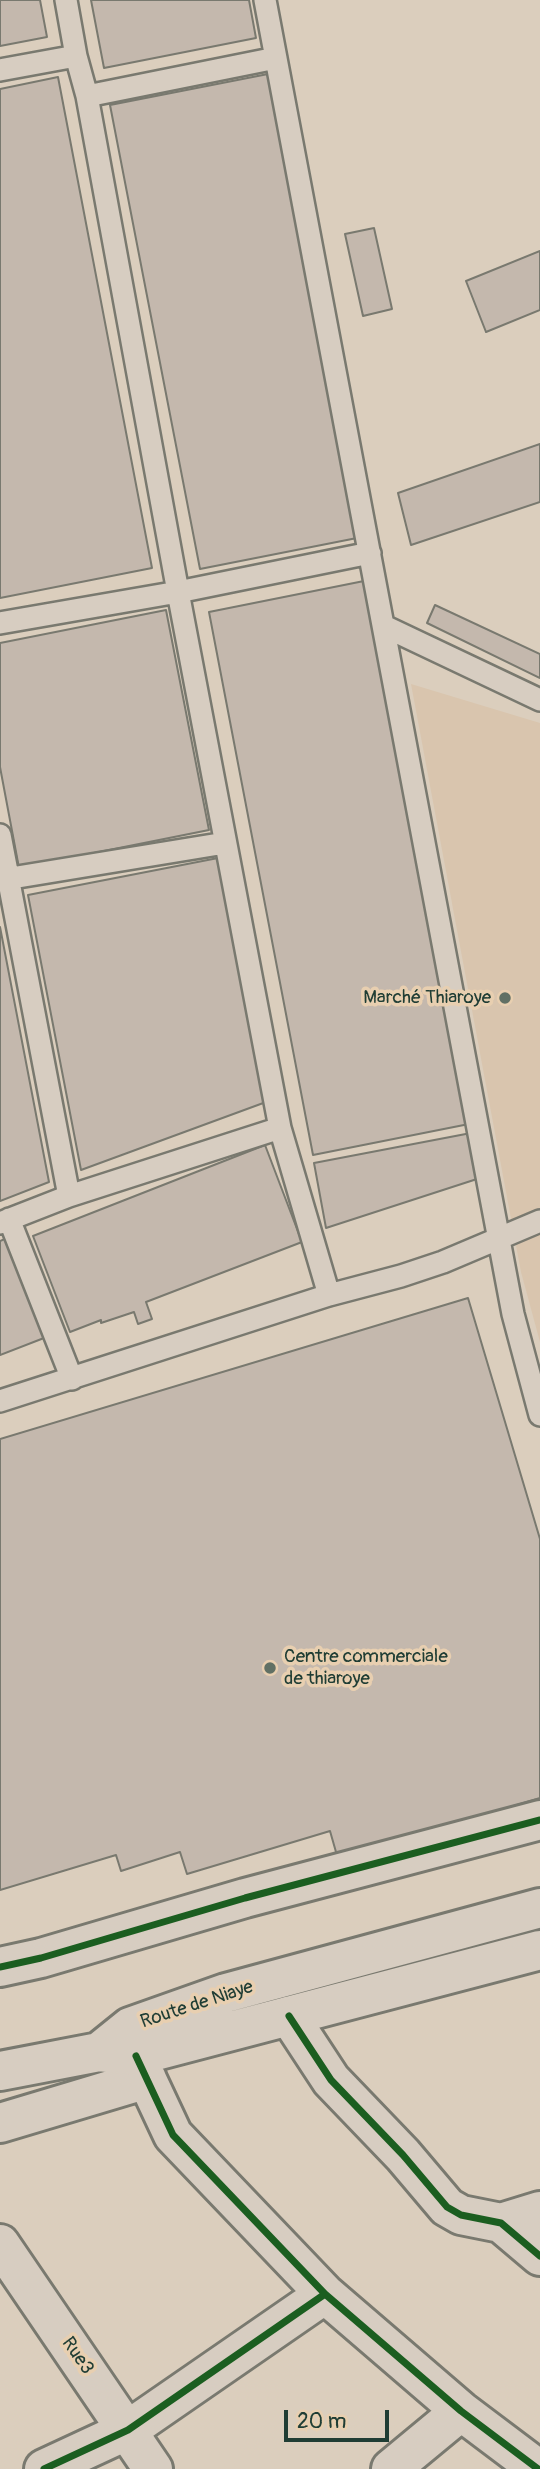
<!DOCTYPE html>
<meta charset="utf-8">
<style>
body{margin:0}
#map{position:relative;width:540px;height:2469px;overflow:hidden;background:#dbcebd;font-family:Pangolin,sans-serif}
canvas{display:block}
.scale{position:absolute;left:284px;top:2410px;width:105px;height:32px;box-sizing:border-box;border:4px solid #1f3d34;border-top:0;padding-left:9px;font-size:21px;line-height:24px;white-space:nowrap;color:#1f3d34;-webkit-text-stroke:5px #e8cfb0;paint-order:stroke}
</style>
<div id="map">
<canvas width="540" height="2469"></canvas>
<div class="scale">20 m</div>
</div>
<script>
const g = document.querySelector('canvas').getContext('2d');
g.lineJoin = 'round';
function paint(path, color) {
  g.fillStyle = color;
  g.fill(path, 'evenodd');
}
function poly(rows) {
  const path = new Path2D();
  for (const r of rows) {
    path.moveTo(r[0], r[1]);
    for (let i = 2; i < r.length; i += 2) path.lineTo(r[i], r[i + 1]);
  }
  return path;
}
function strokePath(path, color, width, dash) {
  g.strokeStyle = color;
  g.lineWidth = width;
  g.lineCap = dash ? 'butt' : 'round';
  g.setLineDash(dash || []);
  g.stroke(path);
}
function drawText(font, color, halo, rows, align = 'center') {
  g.font = font + ' Pangolin,sans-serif';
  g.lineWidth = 7;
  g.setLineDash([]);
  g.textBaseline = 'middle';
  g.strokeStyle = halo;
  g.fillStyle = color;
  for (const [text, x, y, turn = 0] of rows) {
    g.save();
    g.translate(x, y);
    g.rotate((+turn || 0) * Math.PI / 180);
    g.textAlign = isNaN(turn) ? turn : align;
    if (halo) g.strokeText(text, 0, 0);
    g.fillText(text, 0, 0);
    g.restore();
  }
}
paint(poly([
 [411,684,540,723,540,1342,521,1272]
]), '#d9c5ae');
const building = poly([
 [0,0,40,0,47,37,0,46,0,0],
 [91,0,249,0,256,38,104,68,91,0],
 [268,74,357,538,200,569,110,105,268,74],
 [58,77,152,568,0,598,0,89,58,77],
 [374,228,392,309,363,316,345,234,374,228],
 [540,251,540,310,486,332,466,281,540,251],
 [540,444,540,502,411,545,398,493,540,444],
 [369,580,474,1123,313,1155,209,612,369,580],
 [435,605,540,654,540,678,427,623,435,605],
 [166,610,209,830,19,868,0,767,0,643,166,610],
 [218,858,266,1102,81,1170,28,895,218,858],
 [0,927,49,1182,0,1201,0,927],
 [471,1133,480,1178,326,1228,314,1163,471,1133],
 [265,1145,302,1242,146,1302,152,1319,138,1324,134,1312,101,1323,101,1320,70,1332,33,1236,265,1145],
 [7,1238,44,1338,0,1355,0,1241,7,1238],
 [468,1298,540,1539,540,1798,338,1859,330,1831,187,1874,180,1852,121,1871,116,1855,0,1890,0,1439,468,1298]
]);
paint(building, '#c4b8ad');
strokePath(building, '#79796f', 2);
const lane = poly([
 [66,0,76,56,87,96,178,592,280,1128,329,1295],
 [265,0,513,1314,540,1415],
 [0,70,76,56],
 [87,96,276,58],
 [0,623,178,592,370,553],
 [384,626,540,700],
 [0,835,69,1196],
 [0,880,225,843],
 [9,1219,72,1379],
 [0,1223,69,1196,280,1128],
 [0,1401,329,1295,401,1276,443,1262,540,1221]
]);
const street = poly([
 [289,2016,331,2080,403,2155,447,2207,461,2215,501,2223,540,2256],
 [136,2056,173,2135,325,2294,461,2411,538,2469],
 [0,2123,147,2079],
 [501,2223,540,2211],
 [0,2244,153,2469],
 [44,2469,128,2430,325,2294],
 [391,2469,461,2411]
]);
const secondary = poly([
 [0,1967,41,1958,245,1898,540,1820],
 [99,2052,130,2027,226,1993,540,1908],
 [0,2071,99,2052,136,2056,540,1950]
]);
strokePath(lane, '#79796f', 26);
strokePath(street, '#79796f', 44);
strokePath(secondary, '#79796f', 44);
strokePath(lane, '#d7cdc1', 21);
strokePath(street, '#d7cdc1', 38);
strokePath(secondary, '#d7cdc1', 38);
strokePath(poly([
 [0,1967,41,1958,245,1898,540,1820],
 [289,2016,331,2080,403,2155,447,2207,461,2215,501,2223,540,2256],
 [136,2056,173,2135,325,2294,461,2411,538,2469],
 [44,2469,128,2430,325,2294]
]), '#1b5e20', 7);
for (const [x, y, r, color] of [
 [505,998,7,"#617064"],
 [270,1668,7,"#617064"]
]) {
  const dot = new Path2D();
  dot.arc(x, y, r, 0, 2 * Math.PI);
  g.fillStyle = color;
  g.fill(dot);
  strokePath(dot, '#e8cfb0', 2.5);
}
drawText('19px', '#1f3d34', '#e8cfb0', [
 ["Marché Thiaroye",491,998],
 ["Centre commerciale",284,1657,"left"],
 ["de thiaroye",284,1679,"left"]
], 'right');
drawText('19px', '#1f3d34', '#e8cfb0', [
 ["Route de Niaye",197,2005,-18],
 ["Rue3",77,2356,55]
]);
</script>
